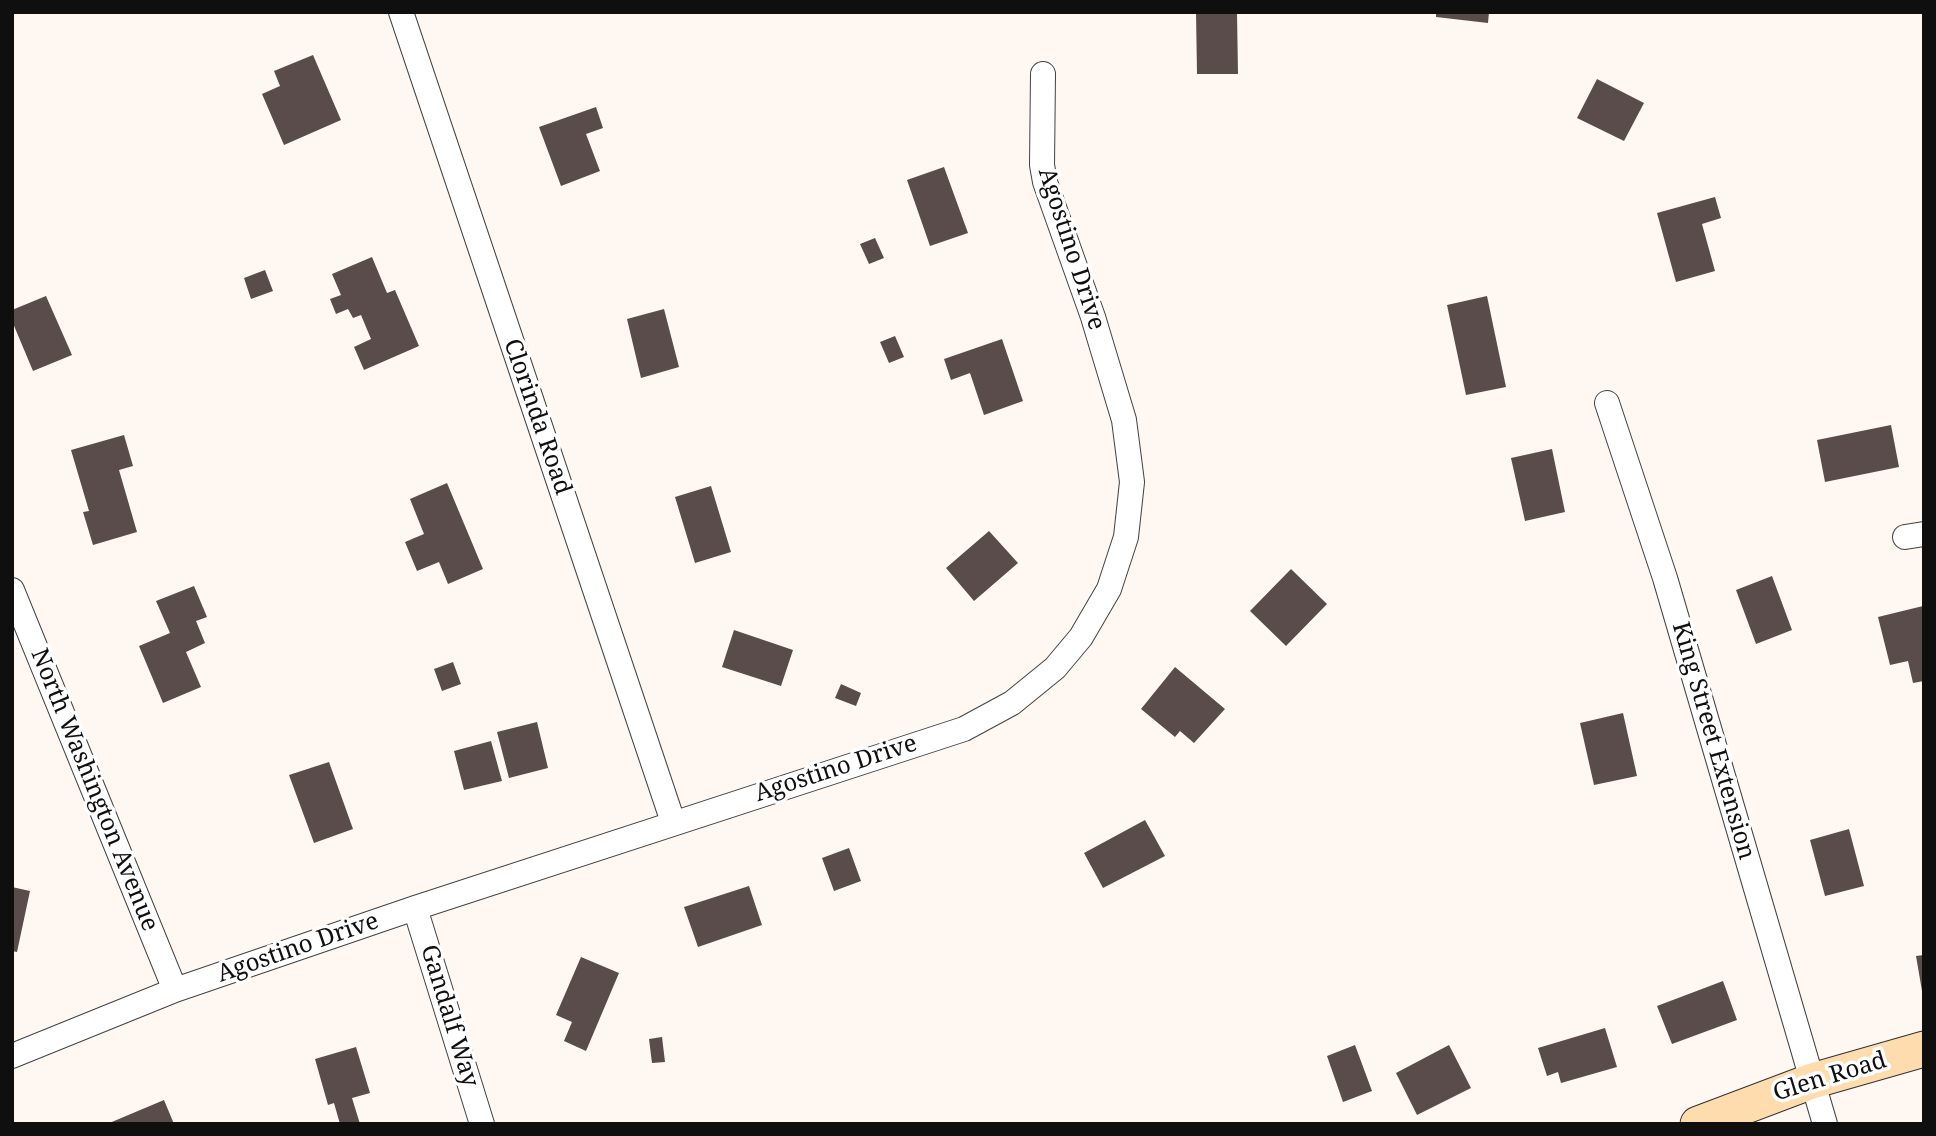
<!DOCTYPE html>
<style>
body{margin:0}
#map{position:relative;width:1936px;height:1136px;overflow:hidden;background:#fff8f2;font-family:"Noto Serif",serif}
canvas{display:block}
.frame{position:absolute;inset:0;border:14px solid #0f0f0f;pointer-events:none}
</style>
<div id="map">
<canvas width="1936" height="1136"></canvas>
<div class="frame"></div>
</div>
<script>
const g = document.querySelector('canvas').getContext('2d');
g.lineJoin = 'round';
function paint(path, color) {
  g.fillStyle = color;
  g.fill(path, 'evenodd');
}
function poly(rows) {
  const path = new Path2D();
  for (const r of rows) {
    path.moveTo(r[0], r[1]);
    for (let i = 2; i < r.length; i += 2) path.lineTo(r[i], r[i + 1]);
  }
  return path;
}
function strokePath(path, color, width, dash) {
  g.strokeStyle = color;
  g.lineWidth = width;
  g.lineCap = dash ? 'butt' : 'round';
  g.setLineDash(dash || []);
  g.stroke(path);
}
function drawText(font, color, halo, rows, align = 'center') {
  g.font = font + ' "Noto Serif",serif';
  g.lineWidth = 7;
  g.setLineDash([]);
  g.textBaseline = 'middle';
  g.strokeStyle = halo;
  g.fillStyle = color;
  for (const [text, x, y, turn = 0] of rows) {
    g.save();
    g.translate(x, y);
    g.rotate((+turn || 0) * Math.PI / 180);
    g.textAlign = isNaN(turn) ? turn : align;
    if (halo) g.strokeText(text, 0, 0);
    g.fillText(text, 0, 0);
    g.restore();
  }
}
paint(poly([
 [1196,12,1237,12,1238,74,1197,74],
 [1436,12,1489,12,1488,23,1436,17],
 [313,55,341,120,284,145,262,94,280,86,274,71],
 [1597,79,1644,103,1624,141,1577,118],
 [596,107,603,128,586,134,600,171,561,186,539,127],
 [944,167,968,233,930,246,907,180],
 [1715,197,1721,218,1702,224,1715,271,1676,282,1657,213],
 [875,238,884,258,869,264,860,244],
 [372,257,387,293,395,290,419,346,364,370,354,347,371,339,361,315,353,318,348,309,336,314,330,299,341,295,332,274],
 [265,270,273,291,251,299,244,278],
 [46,296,72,355,33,371,12,321,12,310],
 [1487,296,1506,387,1466,395,1447,305],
 [664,309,679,367,641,378,627,319],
 [895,336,904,357,889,363,880,342],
 [1002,339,1023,401,984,415,970,373,951,380,944,359],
 [1891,425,1899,467,1825,482,1817,440],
 [124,435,133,466,119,470,137,532,93,545,83,512,89,511,71,450],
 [1552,449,1565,512,1525,521,1511,458],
 [447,483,483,569,448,584,439,562,417,571,405,542,424,534,410,499],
 [711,486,731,552,695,563,675,497],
 [989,531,1018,563,974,601,946,568],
 [1291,569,1327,604,1286,646,1250,611],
 [1772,576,1792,630,1756,644,1736,590],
 [194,586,207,617,196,621,205,643,186,652,201,687,163,703,139,646,170,633,156,601],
 [1923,606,1924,681,1913,683,1908,661,1890,665,1878,617],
 [734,630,793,650,781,686,722,667],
 [453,662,461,684,442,691,434,669],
 [1175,667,1225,709,1194,743,1180,731,1175,737,1141,709],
 [841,684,861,693,856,706,835,698],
 [1623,713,1637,776,1594,785,1580,723],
 [537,722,548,768,509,778,497,732],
 [491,741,502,781,464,790,454,751],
 [329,762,353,829,314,843,289,775],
 [1145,820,1165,856,1103,888,1084,853],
 [1849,829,1864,886,1825,896,1810,840],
 [849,848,861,881,834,891,822,858],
 [749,886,762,925,698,947,684,907],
 [12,887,30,891,17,952,12,951],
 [1924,955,1924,991,1922,991,1916,956],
 [581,957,619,973,586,1051,564,1041,572,1022,556,1015],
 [1723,981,1737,1020,1672,1044,1657,1006],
 [1605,1028,1617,1067,1561,1083,1558,1072,1547,1076,1538,1048],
 [662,1037,665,1062,652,1063,649,1039],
 [1355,1045,1372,1091,1343,1102,1327,1056],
 [1449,1045,1471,1088,1417,1115,1396,1073],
 [356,1047,370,1093,352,1098,360,1124,340,1124,334,1103,328,1105,315,1059],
 [164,1100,174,1124,107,1124]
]), '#594c4b');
const street = poly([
 [401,12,673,822],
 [1607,403,1665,578,1825,1124],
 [1905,537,1924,534],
 [12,590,175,990],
 [415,908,482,1124],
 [12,1056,175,990,415,908,964,729,1012,703,1055,668,1081,637,1109,589,1126,537,1132,482,1124,420,1093,317,1045,182,1042,165,1043,74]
]);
const secondary = poly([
 [1698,1124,1812,1081,1924,1049]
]);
strokePath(street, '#424242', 26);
strokePath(secondary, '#313131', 37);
strokePath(street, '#fff', 24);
strokePath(secondary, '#ffdcad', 35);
drawText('24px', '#0f0f0f', '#fff', [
 ["Agostino Drive",1071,249,72],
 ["Clorinda Road",537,417,71],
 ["King Street Extension",1713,741,74],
 ["Agostino Drive",836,769,-18],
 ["North Washington Avenue",94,790,68],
 ["Agostino Drive",298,948,-19],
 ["Gandalf Way",449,1016,73],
 ["Glen Road",1830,1077,-17]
]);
</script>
